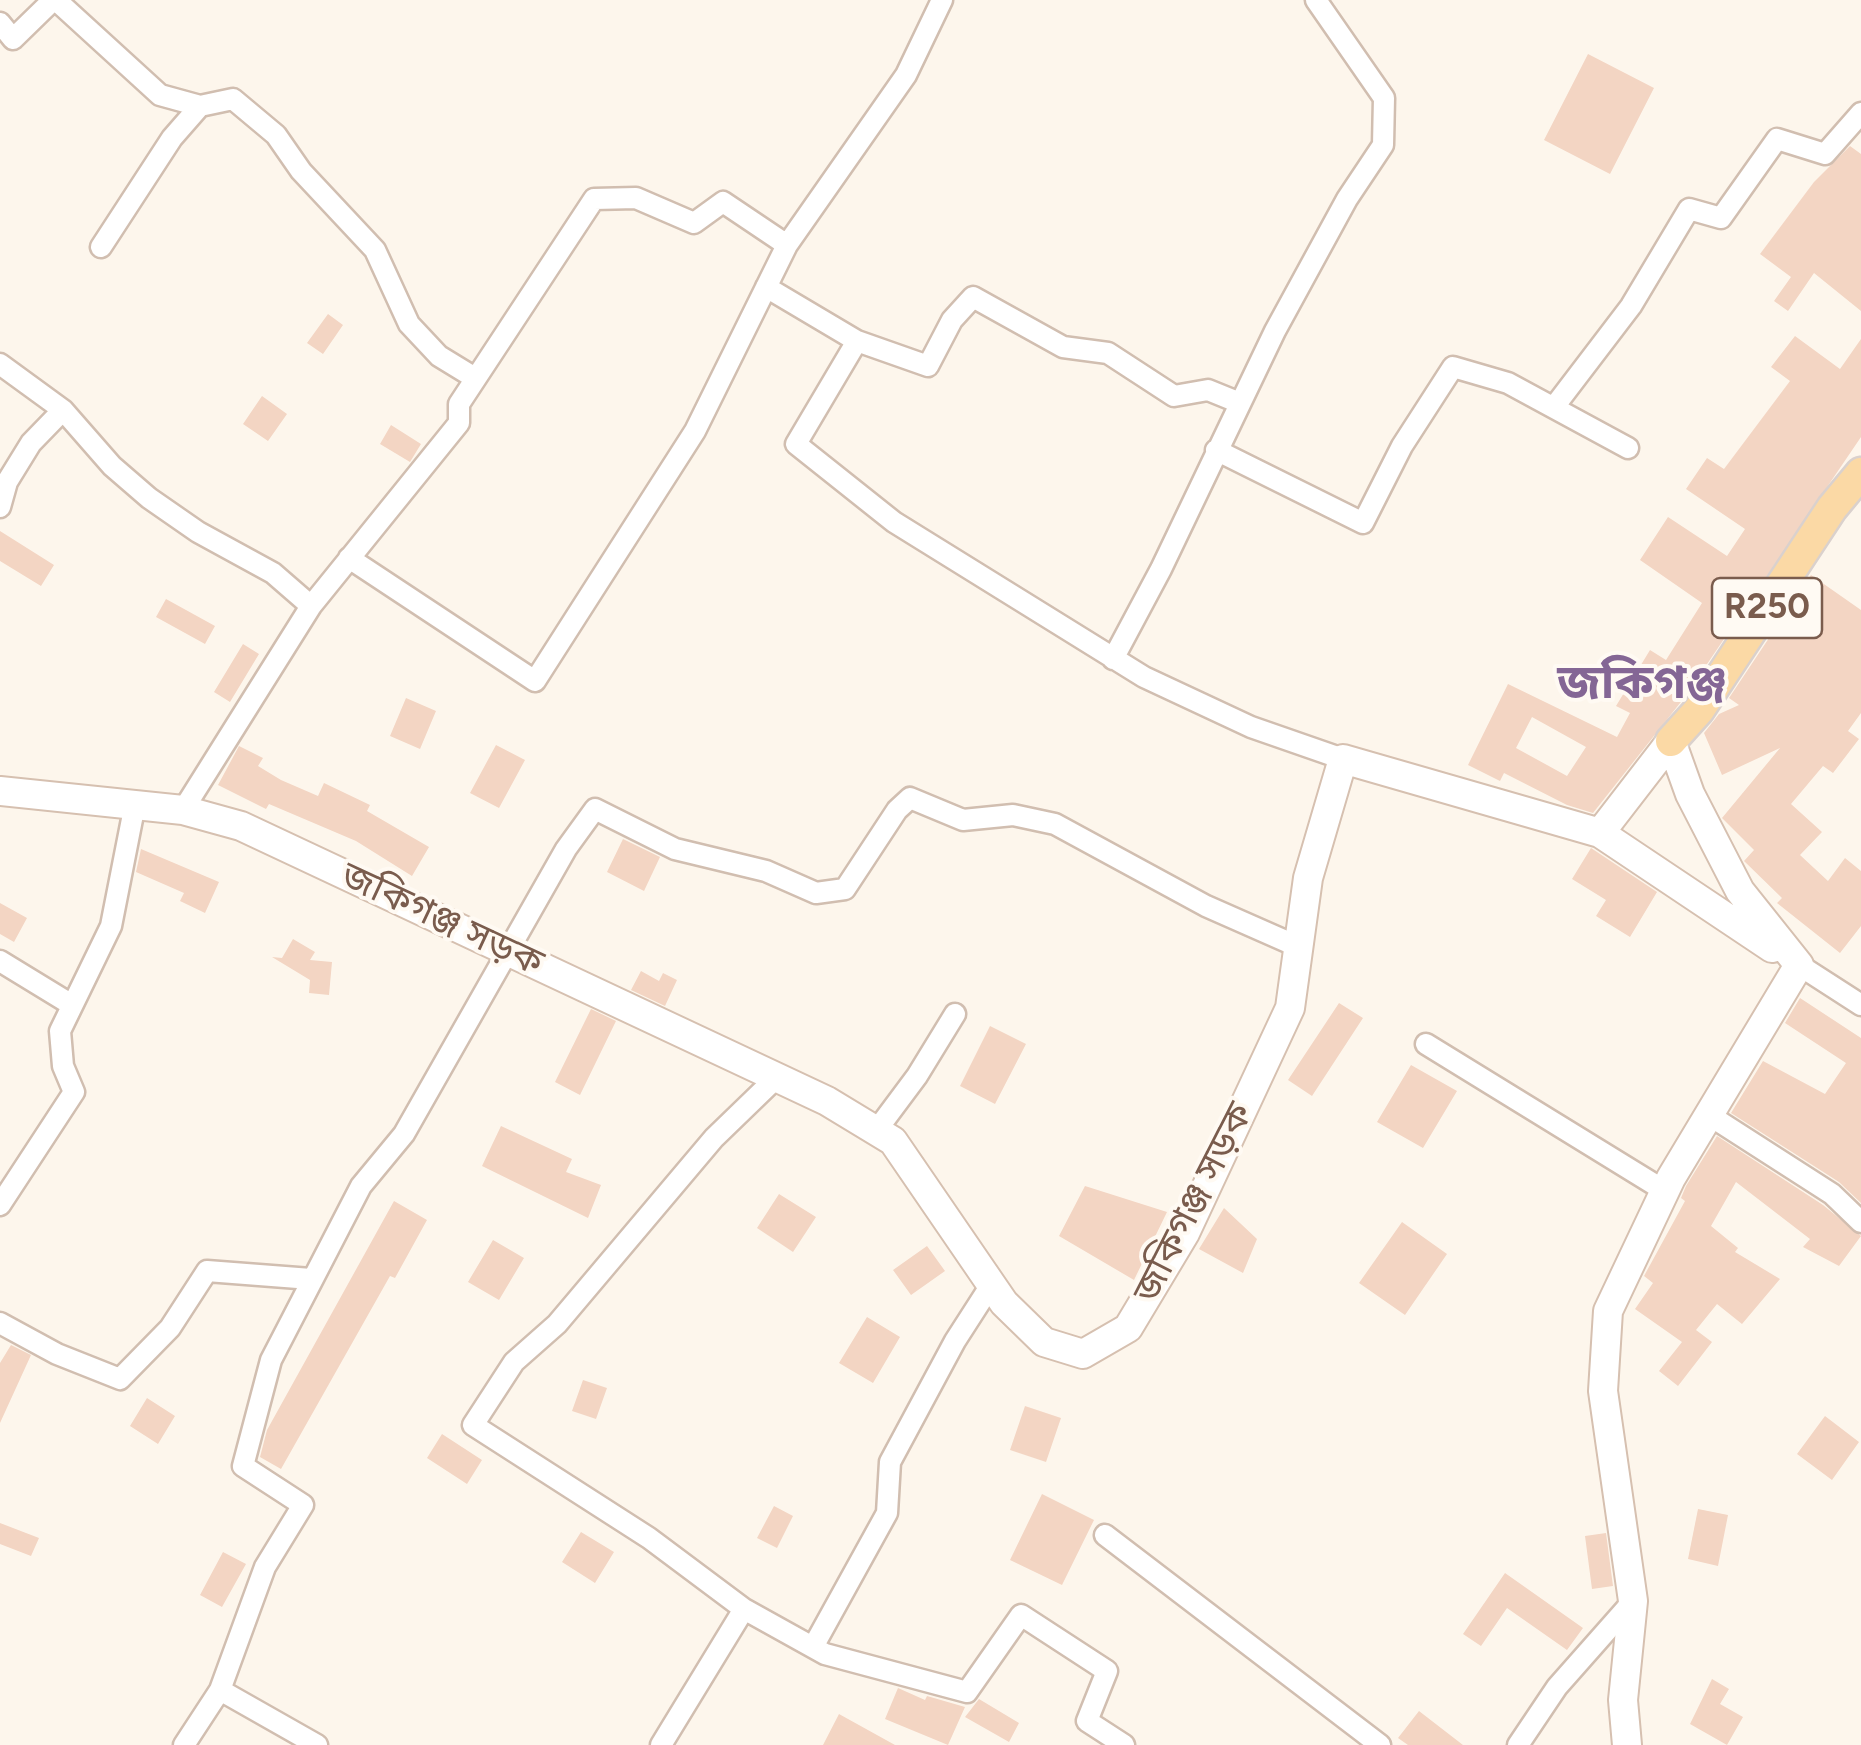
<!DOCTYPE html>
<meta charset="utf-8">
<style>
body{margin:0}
canvas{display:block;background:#fdf6ec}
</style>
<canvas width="1861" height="1745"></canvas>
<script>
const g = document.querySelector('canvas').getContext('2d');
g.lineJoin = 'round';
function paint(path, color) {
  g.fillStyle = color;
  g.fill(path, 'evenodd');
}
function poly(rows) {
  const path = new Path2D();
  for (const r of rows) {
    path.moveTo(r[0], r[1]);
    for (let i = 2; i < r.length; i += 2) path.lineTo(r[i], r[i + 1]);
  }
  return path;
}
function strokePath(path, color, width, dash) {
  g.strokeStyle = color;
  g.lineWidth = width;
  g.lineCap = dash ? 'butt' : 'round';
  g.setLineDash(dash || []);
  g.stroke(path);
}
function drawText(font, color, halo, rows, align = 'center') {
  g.font = font + ' Figtree,"Noto Sans Bengali",sans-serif';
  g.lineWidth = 8;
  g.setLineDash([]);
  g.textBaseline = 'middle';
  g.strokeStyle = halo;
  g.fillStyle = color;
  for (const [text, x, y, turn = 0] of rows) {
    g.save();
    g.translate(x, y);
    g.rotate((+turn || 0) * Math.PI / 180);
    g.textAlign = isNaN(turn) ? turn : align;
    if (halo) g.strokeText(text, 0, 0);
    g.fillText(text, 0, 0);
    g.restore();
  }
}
paint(poly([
 [1588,54,1654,88,1610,174,1544,140],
 [1850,146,1861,154,1861,311,1814,273,1788,311,1774,301,1791,277,1760,254,1814,182],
 [328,314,343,325,323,354,307,343],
 [1795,336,1840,369,1861,339,1861,437,1684,698,1593,813,1567,805,1504,773,1500,781,1468,765,1508,684,1617,737,1630,713,1616,706,1650,650,1666,660,1702,603,1640,560,1668,517,1727,556,1745,529,1686,489,1707,458,1724,469,1790,381,1771,367],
 [1532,717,1586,747,1567,776,1516,748],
 [262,396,287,414,268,441,243,424],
 [391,425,421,444,410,462,380,444],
 [0,531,54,565,41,586,0,561],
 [1811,575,1861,610,1861,713,1848,731,1859,739,1833,773,1823,766,1791,804,1822,832,1800,855,1828,881,1845,858,1861,871,1861,926,1840,953,1777,903,1782,898,1744,861,1754,850,1722,818,1780,748,1722,775,1704,733,1719,714,1739,705,1729,698],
 [166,599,215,626,205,644,156,617],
 [243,644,259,654,230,702,214,692],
 [406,698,436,711,420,749,390,736],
 [496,745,525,760,499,808,470,793],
 [239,746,263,758,258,766,281,780,318,796,324,783,370,805,367,811,429,847,412,876,356,841,269,804,266,809,218,785],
 [623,839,660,857,644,891,607,872],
 [1591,848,1657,892,1630,937,1596,916,1606,900,1572,879],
 [141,849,219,882,205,913,180,901,184,893,136,872],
 [0,903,27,918,14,942,0,934],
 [293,939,315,952,310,960,332,962,329,995,309,993,310,980,272,957,282,958],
 [641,971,659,981,663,973,677,980,665,1006,631,990],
 [1800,998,1861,1038,1861,1203,1839,1182,1731,1113,1763,1061,1825,1094,1846,1063,1785,1023],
 [1339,1003,1363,1018,1312,1096,1288,1080],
 [591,1009,616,1021,580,1095,555,1082],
 [990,1026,1026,1044,995,1104,960,1086],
 [1411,1065,1457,1091,1423,1148,1377,1122],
 [501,1126,572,1159,566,1172,601,1185,588,1218,482,1166],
 [1717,1136,1823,1205,1861,1236,1839,1266,1803,1247,1810,1239,1736,1182,1711,1226,1738,1248,1735,1252,1780,1279,1742,1324,1717,1304,1696,1330,1712,1342,1678,1386,1659,1371,1682,1342,1635,1309,1653,1283,1644,1276,1685,1201,1681,1198,1686,1186],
 [1085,1186,1167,1212,1134,1280,1059,1236],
 [779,1194,816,1217,793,1252,757,1228],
 [394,1201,427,1220,395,1278,390,1276,281,1469,260,1457,267,1430],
 [1224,1208,1257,1239,1243,1273,1199,1249],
 [1402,1222,1447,1254,1405,1315,1359,1283],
 [493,1240,524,1258,499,1300,468,1282],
 [927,1246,945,1271,911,1295,893,1270],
 [867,1317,900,1337,873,1383,839,1363],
 [11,1345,31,1355,0,1423,0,1363],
 [583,1380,607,1388,596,1419,572,1411],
 [147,1398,175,1416,158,1444,130,1426],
 [1025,1406,1061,1418,1046,1462,1010,1450],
 [1825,1416,1859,1442,1832,1480,1797,1454],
 [442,1434,482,1460,467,1484,427,1458],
 [1042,1494,1094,1520,1062,1585,1010,1560],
 [774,1506,793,1516,777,1548,757,1538],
 [1698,1509,1728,1515,1718,1566,1688,1559],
 [0,1523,39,1538,31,1556,0,1544],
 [581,1532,614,1552,595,1583,562,1562],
 [1606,1533,1613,1586,1592,1589,1585,1536],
 [223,1552,246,1564,222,1607,200,1595],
 [1505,1573,1583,1628,1567,1650,1507,1608,1481,1646,1463,1634],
 [1712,1679,1729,1689,1720,1704,1743,1717,1727,1745,1690,1724],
 [898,1688,925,1700,927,1696,965,1707,948,1745,885,1719],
 [979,1699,1019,1723,1009,1742,965,1717],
 [1419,1711,1463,1745,1408,1745,1398,1738],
 [839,1714,895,1745,823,1745]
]), '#f3d5c3');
const street = poly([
 [56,0,160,95,200,106,233,99,276,135,301,171,375,250,409,324,439,356,475,378],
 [0,23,13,39,53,0],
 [101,247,172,138,200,106],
 [766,287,857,341,928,366,952,320,973,297,1063,347,1108,353,1174,396,1208,390,1240,403],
 [857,341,796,444,894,522,1144,677,1251,727,1343,759],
 [0,364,63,410,112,466,149,498,198,532,273,573,311,606],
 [1554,407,1631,306,1689,209,1721,218,1777,139,1825,154,1861,113],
 [1216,450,1363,523,1402,446,1453,367,1508,383,1628,448],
 [0,507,7,482,31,443,63,410],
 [349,558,535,681,695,431,787,245,906,75,942,0],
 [1113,659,1161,569,1275,331,1347,199,1383,145,1384,98,1316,0],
 [183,810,311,606,459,423,459,404,594,199,636,198,694,223,723,202,787,245],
 [0,961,72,1005],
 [1799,965,1861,1005],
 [1426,1044,1665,1191],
 [776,1078,714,1138,557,1324,514,1362,473,1425,649,1538,744,1609,825,1654,967,1692,1021,1615,1107,1671,1087,1721,1124,1745],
 [1709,1115,1832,1194,1861,1222],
 [876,1131,917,1076,955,1014],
 [0,1205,74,1092,63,1066,60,1031,111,926,135,804],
 [0,1323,57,1354,120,1379,170,1328,207,1271,311,1279],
 [1105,1535,1380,1745],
 [813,1647,887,1513,890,1462,955,1341,991,1285],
 [220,1690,265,1567,303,1505,243,1466,271,1360,361,1186,404,1134,566,849,595,809,675,849,766,871,816,893,845,889,897,810,910,798,963,820,1013,815,1055,824,1206,906,1299,947],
 [184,1745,220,1690,317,1745],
 [661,1745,744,1609],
 [1518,1745,1557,1687,1633,1601]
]);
const secondary = poly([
 [1671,741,1690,794,1740,891,1799,965],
 [0,791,183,810,241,826,827,1101,893,1141,1004,1303,1044,1342,1083,1354,1128,1328,1185,1233,1290,1008,1308,878,1343,759,1600,833,1671,741],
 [1600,833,1772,948],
 [1627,1745,1623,1700,1633,1601,1603,1391,1608,1311,1671,1178,1799,965]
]);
const primary = poly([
 [1671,741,1699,710,1832,508,1861,473]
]);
strokePath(street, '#d1beb0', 25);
strokePath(secondary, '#d6c0b0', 32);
strokePath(primary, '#dad1cd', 35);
strokePath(street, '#fff', 20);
strokePath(secondary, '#fff', 28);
strokePath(primary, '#fbd9a5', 30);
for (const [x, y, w] of [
 [1767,608,110]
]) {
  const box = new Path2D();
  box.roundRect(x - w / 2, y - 30, w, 60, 8);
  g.fillStyle = '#fffaf3';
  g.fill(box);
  strokePath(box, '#7a5c4d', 2.5);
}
drawText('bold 35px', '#7a5c4d', null, [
 ["R250",1767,608]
]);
drawText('38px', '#7a5c4d', '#fffaf3', [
 ["জকিগঞ্জ সড়ক",442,920,25],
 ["জকিগঞ্জ সড়ক",1194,1203,-63]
]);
drawText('bold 48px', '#846695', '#fffaf3', [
 ["জকিগঞ্জ",1642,684]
]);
</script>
